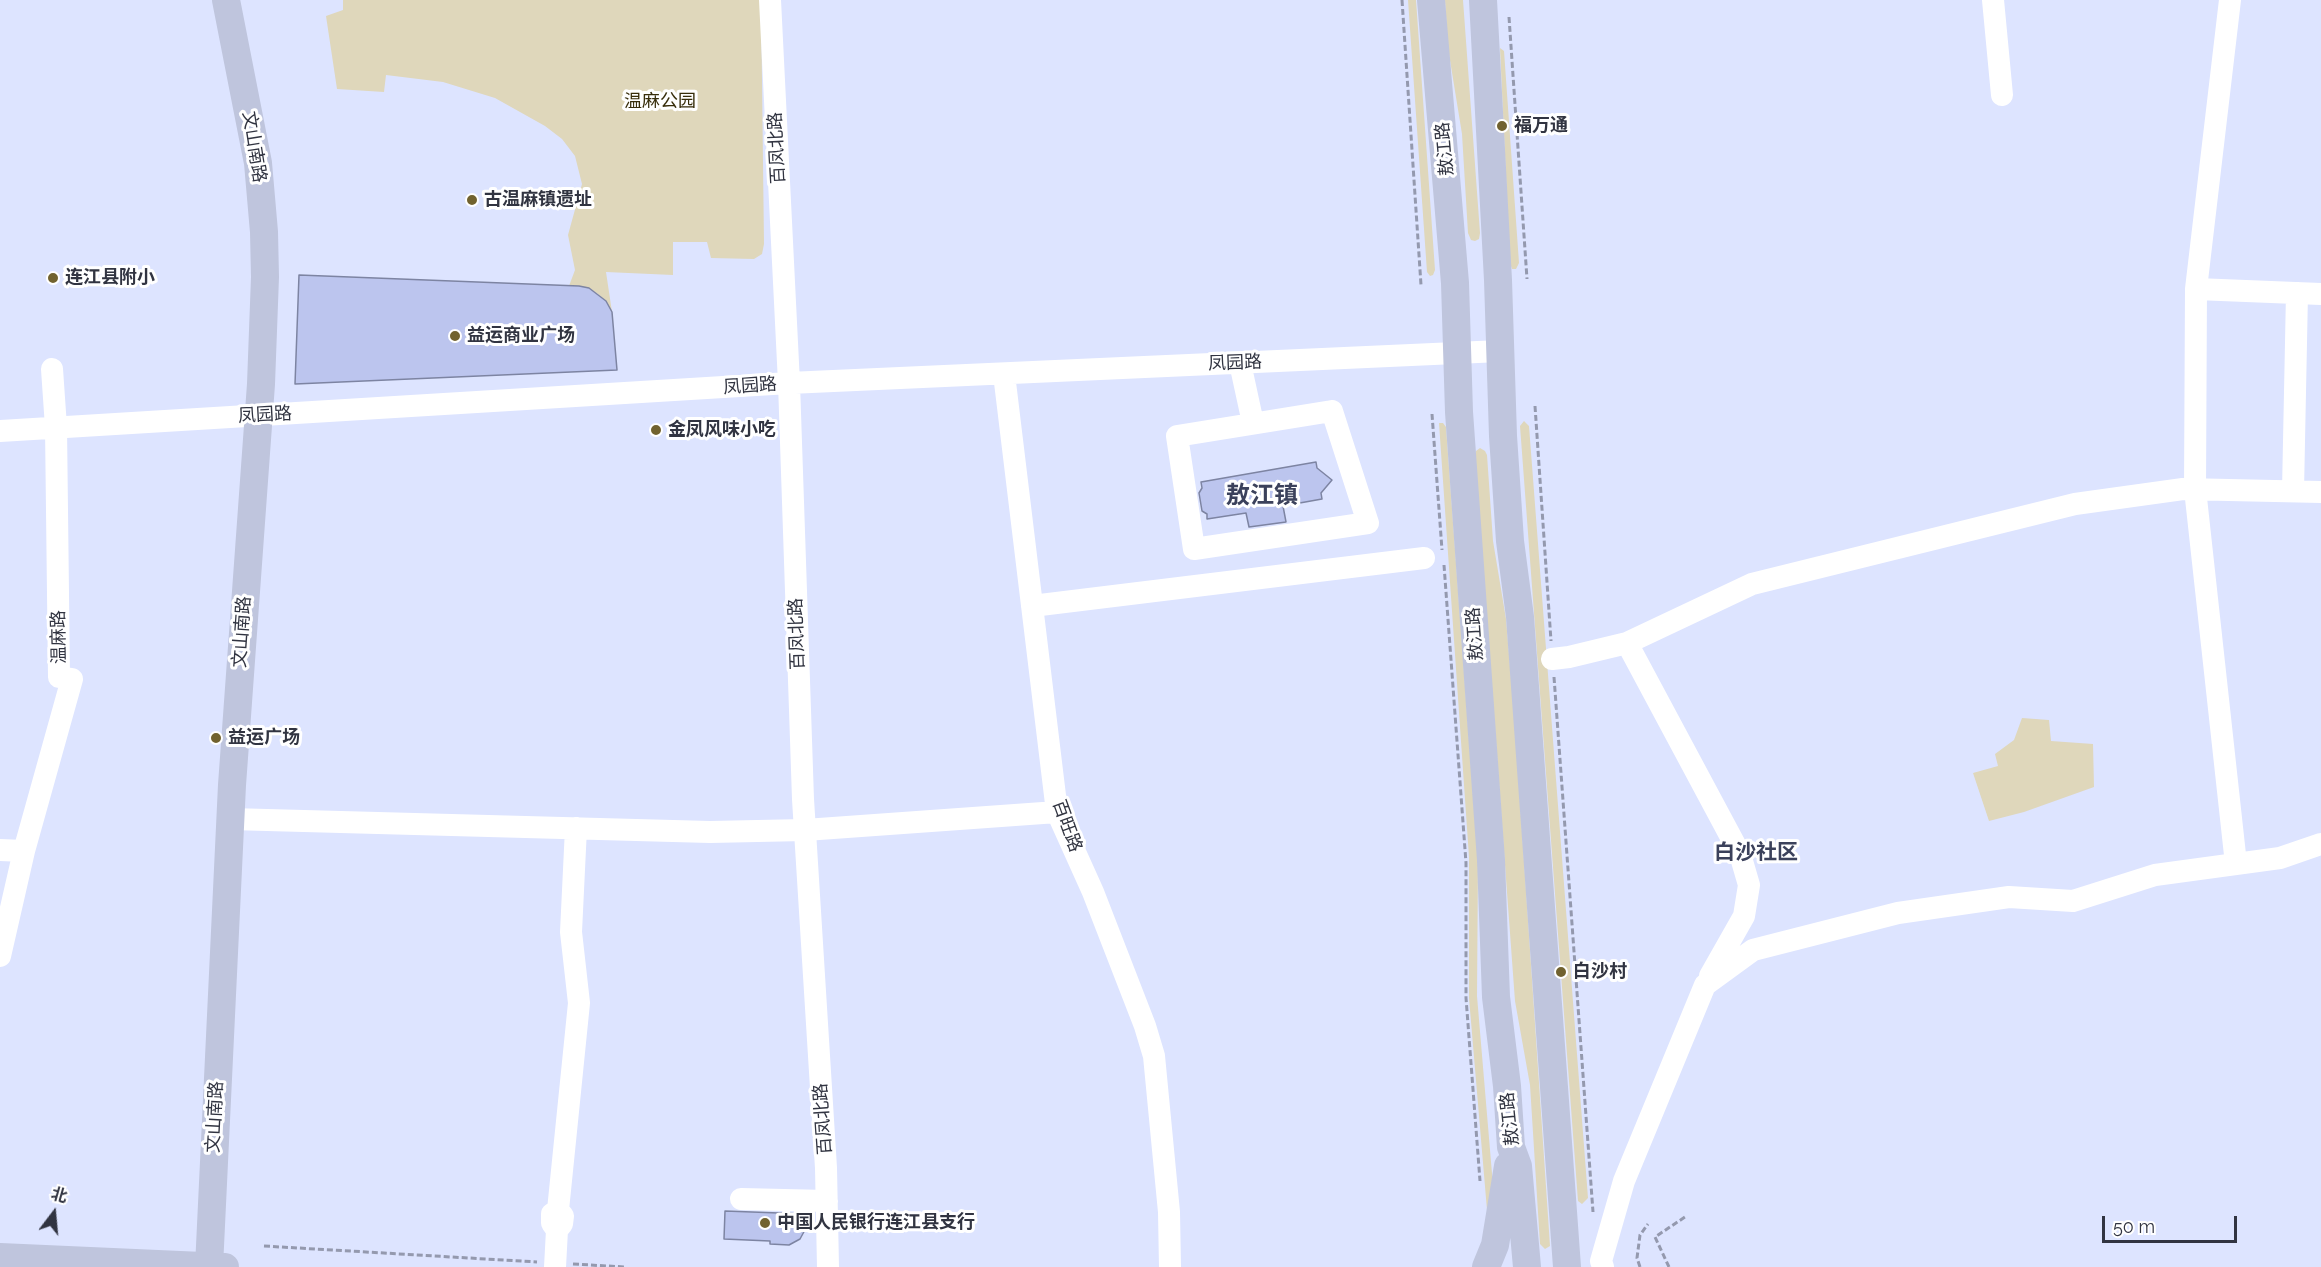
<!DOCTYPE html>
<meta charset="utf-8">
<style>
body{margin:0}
#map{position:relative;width:2321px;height:1267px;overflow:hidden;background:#dde4ff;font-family:Raleway,"Noto Sans SC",sans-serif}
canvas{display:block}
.north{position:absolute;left:24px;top:1183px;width:60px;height:60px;-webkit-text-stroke:4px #fff;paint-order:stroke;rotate:16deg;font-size:16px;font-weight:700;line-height:24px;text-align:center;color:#313441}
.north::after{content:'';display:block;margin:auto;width:21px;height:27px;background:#313441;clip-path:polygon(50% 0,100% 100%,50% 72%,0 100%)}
.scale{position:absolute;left:2102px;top:1216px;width:135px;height:27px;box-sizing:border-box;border:3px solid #313441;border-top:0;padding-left:8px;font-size:18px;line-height:21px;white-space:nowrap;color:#313441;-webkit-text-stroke:4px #fff;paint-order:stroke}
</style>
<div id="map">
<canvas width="2321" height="1267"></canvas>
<div class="north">北</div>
<div class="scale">50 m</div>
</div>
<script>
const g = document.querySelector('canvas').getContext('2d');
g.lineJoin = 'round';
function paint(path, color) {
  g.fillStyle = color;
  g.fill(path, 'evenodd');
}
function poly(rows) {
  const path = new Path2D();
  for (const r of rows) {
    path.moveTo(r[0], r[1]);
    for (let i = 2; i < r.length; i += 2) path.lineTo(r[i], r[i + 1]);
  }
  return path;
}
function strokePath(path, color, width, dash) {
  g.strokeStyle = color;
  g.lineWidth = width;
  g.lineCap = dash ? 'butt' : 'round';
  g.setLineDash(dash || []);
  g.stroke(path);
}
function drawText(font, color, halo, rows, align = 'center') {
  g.font = font + ' Raleway,"Noto Sans SC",sans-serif';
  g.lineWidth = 6;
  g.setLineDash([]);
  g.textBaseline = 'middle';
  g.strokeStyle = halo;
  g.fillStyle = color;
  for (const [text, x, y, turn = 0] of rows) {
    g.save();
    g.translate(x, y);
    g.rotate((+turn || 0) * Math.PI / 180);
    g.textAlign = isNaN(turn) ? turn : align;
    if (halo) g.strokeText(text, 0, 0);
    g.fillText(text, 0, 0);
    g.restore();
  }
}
paint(poly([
 [343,0,761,0,764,244,762,254,754,259,711,258,707,242,673,242,673,275,606,272,612,312,606,301,598,294,589,288,569,286,575,270,568,235,582,184,575,156,562,139,545,126,495,98,443,82,386,75,384,92,337,89,326,16,343,10],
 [1408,0,1416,0,1435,270,1433,275,1430,276,1427,272],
 [1445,0,1463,0,1480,233,1479,239,1475,241,1471,240,1468,233,1462,134,1448,48],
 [1500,48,1504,51,1519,263,1516,269,1512,269,1510,263],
 [1524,421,1529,426,1588,1198,1582,1204,1578,1201,1520,426],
 [1439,423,1443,423,1446,427,1478,863,1477,996,1495,1209,1487,1210,1469,998,1469,857],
 [1480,448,1485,451,1487,455,1493,541,1506,619,1514,713,1550,1246,1545,1249,1540,1244,1530,1085,1515,1001,1475,457,1476,451],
 [2022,718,2049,720,2051,741,2093,744,2094,787,2024,812,1989,821,1973,773,1998,766,1995,754,2014,740]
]), '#dfd7bb');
const building = poly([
 [299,275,579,286,589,288,606,301,612,312,617,370,295,384,299,275],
 [1316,462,1317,468,1332,480,1321,493,1322,499,1283,506,1286,522,1249,527,1246,513,1207,519,1207,514,1202,511,1199,493,1202,488,1201,482,1316,462],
 [725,1211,806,1214,806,1228,800,1239,789,1245,770,1244,770,1241,724,1239,725,1211]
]);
paint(building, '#bcc5ee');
strokePath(building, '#7d84a2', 1.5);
strokePath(poly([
 [1402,0,1421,285],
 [1509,17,1527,279],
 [1535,406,1551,641],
 [1432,414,1442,550],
 [1444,565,1466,863,1466,998,1480,1181],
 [1554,677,1593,1212],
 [264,1246,537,1262],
 [573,1264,625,1267],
 [1640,1267,1637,1258,1640,1235,1648,1224],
 [1669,1267,1655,1237,1685,1217]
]), '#9499ae', 3, [6, 3]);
strokePath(poly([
 [770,0,789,383,803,799,826,1168,828,1267],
 [1993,0,2002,95],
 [2230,0,2196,289,2195,489,2236,864],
 [2196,289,2321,294],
 [1240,363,1253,423],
 [1004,374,1057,812,1093,892,1145,1026,1154,1056,1169,1212,1170,1267],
 [1332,411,1368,523,1194,549,1177,436,1332,411],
 [0,431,789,383,1500,351],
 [2293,491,2297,293],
 [1032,606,1424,558],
 [1627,643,1740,854,1749,885,1744,916,1710,976],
 [1552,659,1569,657,1627,643,1752,584,2075,504,2183,489,2321,492],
 [230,819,710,832,805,830,1057,812],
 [0,850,24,851],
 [0,956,24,851,72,679,59,677,56,427,52,369],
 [741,1199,827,1201],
 [558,1210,563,1216,562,1224,557,1230,552,1223,552,1214,558,1210,579,1003,571,932,576,828],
 [555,1267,557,1230],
 [1603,1267,1601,1261,1624,1181,1705,985,1753,950,1898,913,2009,897,2073,901,2155,875,2280,858,2321,844]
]), '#fff', 22);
strokePath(poly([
 [1431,0,1455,283,1459,412,1491,860,1496,997,1507,1086,1511,1147,1518,1166,1527,1267],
 [1483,0,1498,280,1503,436,1510,541,1520,617,1567,1267],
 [0,1257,225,1267],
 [209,1267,232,785,261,384,265,277,264,232,258,163,226,0],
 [1486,1267,1495,1245,1508,1166]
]), '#bfc5dd', 28);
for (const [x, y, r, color] of [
 [1502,126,6,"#71622f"],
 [472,200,6,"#71622f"],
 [53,278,6,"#71622f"],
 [455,336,6,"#71622f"],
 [656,430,6,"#71622f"],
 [216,738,6,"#71622f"],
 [1561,972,6,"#71622f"],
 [765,1223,6,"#71622f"]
]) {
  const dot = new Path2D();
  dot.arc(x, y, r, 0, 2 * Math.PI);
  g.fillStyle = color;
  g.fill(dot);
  strokePath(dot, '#fff', 2);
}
drawText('18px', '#372d0a', '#fff', [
 ["温麻公园",660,102]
]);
drawText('bold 18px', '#313441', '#fff', [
 ["福万通",1514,126],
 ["古温麻镇遗址",484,200],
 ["连江县附小",65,278],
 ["益运商业广场",467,336],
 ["金凤风味小吃",668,430],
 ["益运广场",228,738],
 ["白沙村",1573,972],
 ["中国人民银行连江县支行",777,1223]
], 'left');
drawText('18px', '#313441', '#fff', [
 ["文山南路",254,147,81],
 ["百凤北路",777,148,-93],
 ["敖江路",1445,149,-95],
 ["凤园路",1235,363,-2],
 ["凤园路",750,386,-4],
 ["凤园路",265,415,-3],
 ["文山南路",242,632,-86],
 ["百凤北路",797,634,-92],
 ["敖江路",1475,634,-94],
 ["温麻路",59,637,-91],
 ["百旺路",1067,826,70],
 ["文山南路",215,1117,-87],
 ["百凤北路",823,1119,-94],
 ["敖江路",1510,1119,-96]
]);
drawText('bold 21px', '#3b415b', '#fff', [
 ["白沙社区",1756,853]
]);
drawText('bold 24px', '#3b415b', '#fff', [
 ["敖江镇",1262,496]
]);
</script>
